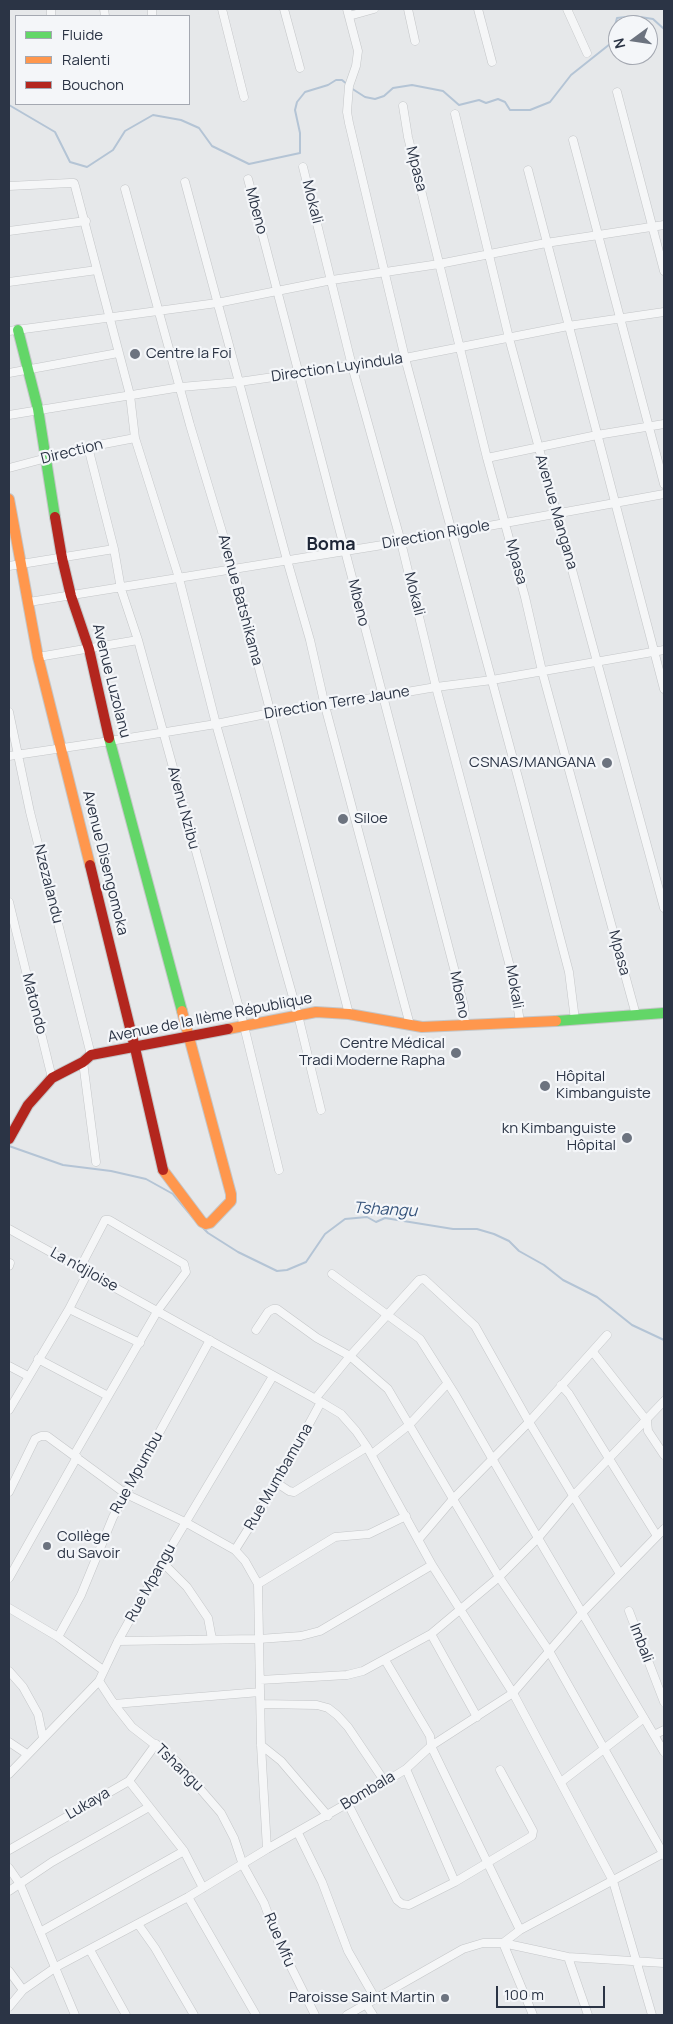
<!DOCTYPE html>
<meta charset="utf-8">
<style>
body{margin:0}
#map{position:relative;width:673px;height:2024px;overflow:hidden;background:#e6e8ea;font-family:Manrope,sans-serif}
canvas{display:block}
.frame{position:absolute;inset:0;border:10px solid #2b3445;pointer-events:none}
.legend{position:absolute;left:15px;top:15px;width:175px;height:90px;box-sizing:border-box;background:#f4f6f9;border:1px solid #a4a8b1;margin:0;padding:6px 9px;list-style:none;font-size:15px;color:#2b3445}
.legend li{display:flex;align-items:center;gap:10px;height:25px}
.legend b{width:25px;border:1px solid #a4a8b1}
.north{position:absolute;left:608px;top:15px;width:50px;height:50px;box-sizing:border-box;background:#f4f6f9;border:1px solid #a4a8b1;border-radius:50%;rotate:256deg;font-size:14px;font-weight:700;line-height:20px;text-align:center;color:#2b3445}
.north::after{content:'';display:block;margin:auto;width:18px;height:22px;background:#6c737f;clip-path:polygon(50% 0,100% 100%,50% 72%,0 100%)}
.scale{position:absolute;left:496px;top:1986px;width:109px;height:22px;box-sizing:border-box;border:2px solid #2b3445;border-top:0;padding-left:6px;font-size:15px;line-height:18px;white-space:nowrap;color:#2b3445;-webkit-text-stroke:4px #f4f6f9;paint-order:stroke}
</style>
<div id="map">
<canvas width="673" height="2024"></canvas>
<div class="frame"></div>
<ul class="legend">
<li><b style="height:6px;background:#63d668"></b>Fluide</li>
<li><b style="height:6px;background:#ff974d"></b>Ralenti</li>
<li><b style="height:6px;background:#b3261e"></b>Bouchon</li>
</ul>
<div class="north">N</div>
<div class="scale">100 m</div>
</div>
<script>
const g = document.querySelector('canvas').getContext('2d');
g.lineJoin = 'round';
function poly(rows) {
  const path = new Path2D();
  for (const r of rows) {
    path.moveTo(r[0], r[1]);
    for (let i = 2; i < r.length; i += 2) path.lineTo(r[i], r[i + 1]);
  }
  return path;
}
function strokePath(path, color, width, dash) {
  g.strokeStyle = color;
  g.lineWidth = width;
  g.lineCap = dash ? 'butt' : 'round';
  g.setLineDash(dash || []);
  g.stroke(path);
}
function drawText(font, color, halo, rows, align = 'center') {
  g.font = font + ' Manrope,sans-serif';
  g.lineWidth = 4.5;
  g.setLineDash([]);
  g.textBaseline = 'middle';
  g.strokeStyle = halo;
  g.fillStyle = color;
  for (const [text, x, y, turn = 0] of rows) {
    g.save();
    g.translate(x, y);
    g.rotate((+turn || 0) * Math.PI / 180);
    g.textAlign = isNaN(turn) ? turn : align;
    if (halo) g.strokeText(text, 0, 0);
    g.fillText(text, 0, 0);
    g.restore();
  }
}
strokePath(poly([
 [351,88,365,97,375,99,384,96,393,88,412,85,443,91,459,105,479,100,486,103,498,99,505,102,510,110,530,110,550,102,571,75,610,44,617,18,634,16,653,19,664,29],
 [9,105,55,132,70,162,87,167,113,150,125,131,153,115,181,120,199,128,212,146,249,164,300,153,300,133,295,110,297,102,305,92,328,85,336,80,342,80,348,85],
 [9,1146,63,1165,111,1171,146,1179,173,1194,194,1219],
 [201,1226,208,1233,238,1252,277,1271,287,1270,306,1262,325,1234,345,1219,367,1217,376,1222,385,1218,453,1229,477,1229,494,1234,509,1241,519,1251,544,1265,563,1280,597,1297,632,1325,664,1340]
]), '#b4c4d5', 2);
const street = poly([
 [51,9,51,16],
 [104,9,105,16],
 [152,9,152,16],
 [222,9,244,97],
 [284,9,300,68],
 [347,9,358,51,356,66,349,86,347,112,349,123,405,358,519,781,569,972,575,1020],
 [408,9,415,41],
 [478,9,492,62],
 [567,9,587,53],
 [349,16,374,9],
 [617,92,664,271],
 [403,106,408,137,487,458,525,597,542,671,636,1015],
 [455,114,509,338,664,908],
 [573,140,664,484],
 [303,167,352,366,401,542,436,687,513,978,520,1022],
 [528,170,664,689],
 [248,179,455,972,464,1006,465,1026],
 [185,182,287,560,310,640,325,706,410,1025],
 [9,186,70,183,74,183,75,186,130,395,135,438,179,578,216,724,298,1015,321,1110],
 [125,189,190,425,233,568,349,1014],
 [9,231,86,221],
 [9,282,97,270],
 [9,331,217,303,332,280,439,264,546,243,664,225],
 [9,373,118,353],
 [9,415,181,387,239,382,405,358,568,326,664,312],
 [88,447,114,549,121,589,138,640,244,1026,279,1170],
 [487,458,597,435,664,424],
 [9,468,88,447,135,438],
 [9,566,114,549],
 [29,602,401,542,664,494],
 [38,657,138,640],
 [9,712,30,812,91,1055],
 [9,756,110,741,216,724,271,713,325,706,436,687,492,680,664,650],
 [9,902,52,1078],
 [83,1062,96,1162],
 [9,1229,321,1402,341,1414,356,1431,367,1447,432,1565,513,1693,613,1881,652,2015],
 [9,1266,10,1263],
 [332,1274,420,1339,456,1396,538,1538,664,1752],
 [69,1309,140,1343],
 [256,1330,268,1312,273,1309,277,1309,317,1338,350,1356,388,1389,499,1577,549,1651,664,1855],
 [593,1352,647,1421,648,1431,664,1455],
 [38,1359,108,1396],
 [9,1366,28,1376],
 [561,1385,569,1394,657,1536],
 [315,1399,350,1356,419,1280,424,1279,475,1326,529,1422,620,1574],
 [9,1410,69,1309,88,1272],
 [372,1454,409,1425,447,1384],
 [74,1455,158,1310,186,1272,184,1264,109,1220,105,1220,103,1224,80,1268],
 [277,1483,289,1491,294,1492,367,1447],
 [9,1492,35,1439,41,1436,47,1436,126,1494,185,1522,235,1550,245,1561,258,1584,261,1745,267,1849],
 [419,1539,453,1499,529,1422,607,1335],
 [235,1550,277,1483,321,1402],
 [162,1562,187,1587,208,1618,212,1639],
 [9,1578,77,1457],
 [258,1584,335,1537,369,1534,406,1516],
 [9,1608,58,1637,103,1670],
 [629,1611,664,1702],
 [431,1634,477,1717],
 [58,1637,81,1595,113,1517,210,1340],
 [118,1641,259,1639,301,1636,320,1631,432,1565],
 [385,1660,430,1736,431,1746,520,1930],
 [9,1671,23,1687,38,1714,43,1738],
 [260,1680,347,1675,363,1671,431,1634,499,1577,538,1538,573,1496,664,1401],
 [99,1681,114,1704,132,1727,176,1761,221,1813,234,1838,243,1865,264,1903,278,1941,315,2015],
 [114,1704,260,1692],
 [261,1704,317,1705,328,1708,337,1715,348,1727,385,1782],
 [654,1735,664,1730],
 [9,1742,27,1754],
 [261,1745,281,1761,328,1816],
 [406,1769,455,1882],
 [9,1774,99,1681,118,1641,162,1562,273,1376],
 [129,1781,184,1851,203,1888],
 [561,1782,644,1718],
 [348,1804,397,1900,402,1904,409,1905,455,1882,532,1836,533,1831,500,1770],
 [298,1833,322,1882,348,1951,375,1998],
 [9,1850,129,1781,156,1744],
 [9,1868,20,1884,75,2015],
 [9,1891,52,1862,149,1807],
 [188,1897,256,2015],
 [138,1924,155,1948,194,2015],
 [40,1932,184,1851],
 [503,1943,520,1930,664,1853],
 [503,1943,533,2015],
 [90,1950,126,2015],
 [568,1957,588,2015],
 [9,1971,23,1990],
 [366,2004,373,2015],
 [9,2007,23,1990,56,1967,188,1897,267,1849,385,1782,406,1769,431,1746,513,1693,583,1612,664,1529],
 [347,2015,463,1949,483,1943,503,1943,568,1957,664,1963]
]);
const fast = poly([
 [18,330,38,409,55,517],
 [109,738,182,1011],
 [556,1021,664,1013]
]);
const slow = poly([
 [9,499,38,657,90,865],
 [228,1029,316,1012,349,1014,422,1027,556,1021],
 [163,1170,202,1222,206,1224,210,1223,231,1201,231,1194,182,1011]
]);
const jam = poly([
 [55,517,62,558,71,596,89,649,109,738],
 [90,865,135,1048,163,1170],
 [9,1139,28,1105,52,1078,83,1062,91,1055,228,1029]
]);
strokePath(street, '#c4c6c8', 9);
strokePath(fast, '#c4c6c8', 12);
strokePath(slow, '#c4c6c8', 12);
strokePath(jam, '#c4c6c8', 12);
strokePath(street, '#f5f6f7', 8);
strokePath(fast, '#63d668', 10);
strokePath(slow, '#ff974d', 10);
strokePath(jam, '#b3261e', 10);
for (const [x, y, r, color] of [
 [135,354,6,"#6c737f"],
 [607,763,6,"#6c737f"],
 [343,819,6,"#6c737f"],
 [456,1053,6,"#6c737f"],
 [545,1086,6,"#6c737f"],
 [627,1138,6,"#6c737f"],
 [47,1546,5,"#6c737f"],
 [445,1998,5,"#6c737f"]
]) {
  const dot = new Path2D();
  dot.arc(x, y, r, 0, 2 * Math.PI);
  g.fillStyle = color;
  g.fill(dot);
  strokePath(dot, '#f4f6f9', 2);
}
drawText('15px', '#2b3445', '#f4f6f9', [
 ["Mpasa",416,169,76],
 ["Mokali",312,202,76],
 ["Mbeno",256,211,75],
 ["Direction Luyindula",337,368,-8],
 ["Direction",72,452,-14],
 ["Avenue Mangana",556,512,74],
 ["Direction Rigole",436,535,-10],
 ["Mpasa",516,562,75],
 ["Mokali",414,594,76],
 ["Avenue Batshikama",240,600,75],
 ["Mbeno",358,603,76],
 ["Avenue Luzolanu",111,681,76],
 ["Direction Terre Jaune",337,703,-9],
 ["Avenu Nzibu",183,808,75],
 ["Avenue Disengomoka",105,863,76],
 ["Nzezalandu",48,884,76],
 ["Mpasa",619,953,75],
 ["Mokali",514,987,80],
 ["Mbeno",459,995,79],
 ["Matondo",34,1004,76],
 ["Avenue de la IIème République",210,1018,-11],
 ["La n'djloise",84,1270,29],
 ["Rue Mpumbu",137,1473,-61],
 ["Rue Mumbamuna",279,1477,-60],
 ["Rue Mpangu",151,1583,-61],
 ["Imbali",641,1643,69],
 ["Tshangu",179,1768,44],
 ["Bombala",368,1791,-31],
 ["Lukaya",88,1804,-30],
 ["Rue Mfu",279,1940,67]
]);
drawText('15px', '#2b3445', '#f4f6f9', [
 ["Centre la Foi",146,354],
 ["CSNAS/MANGANA",596,763,"right"],
 ["Siloe",354,819],
 ["Centre Médical",445,1044,"right"],
 ["Tradi Moderne Rapha",445,1061,"right"],
 ["Hôpital",556,1077],
 ["Kimbanguiste",556,1094],
 ["kn Kimbanguiste",616,1129,"right"],
 ["Hôpital",616,1146,"right"],
 ["Collège",57,1537],
 ["du Savoir",57,1554],
 ["Paroisse Saint Martin",435,1998,"right"]
], 'left');
drawText('italic 16px', '#34527a', '#f4f6f9', [
 ["Tshangu",385,1210,3]
]);
drawText('bold 18px', '#1d2536', '#f4f6f9', [
 ["Boma",331,545]
]);
</script>
